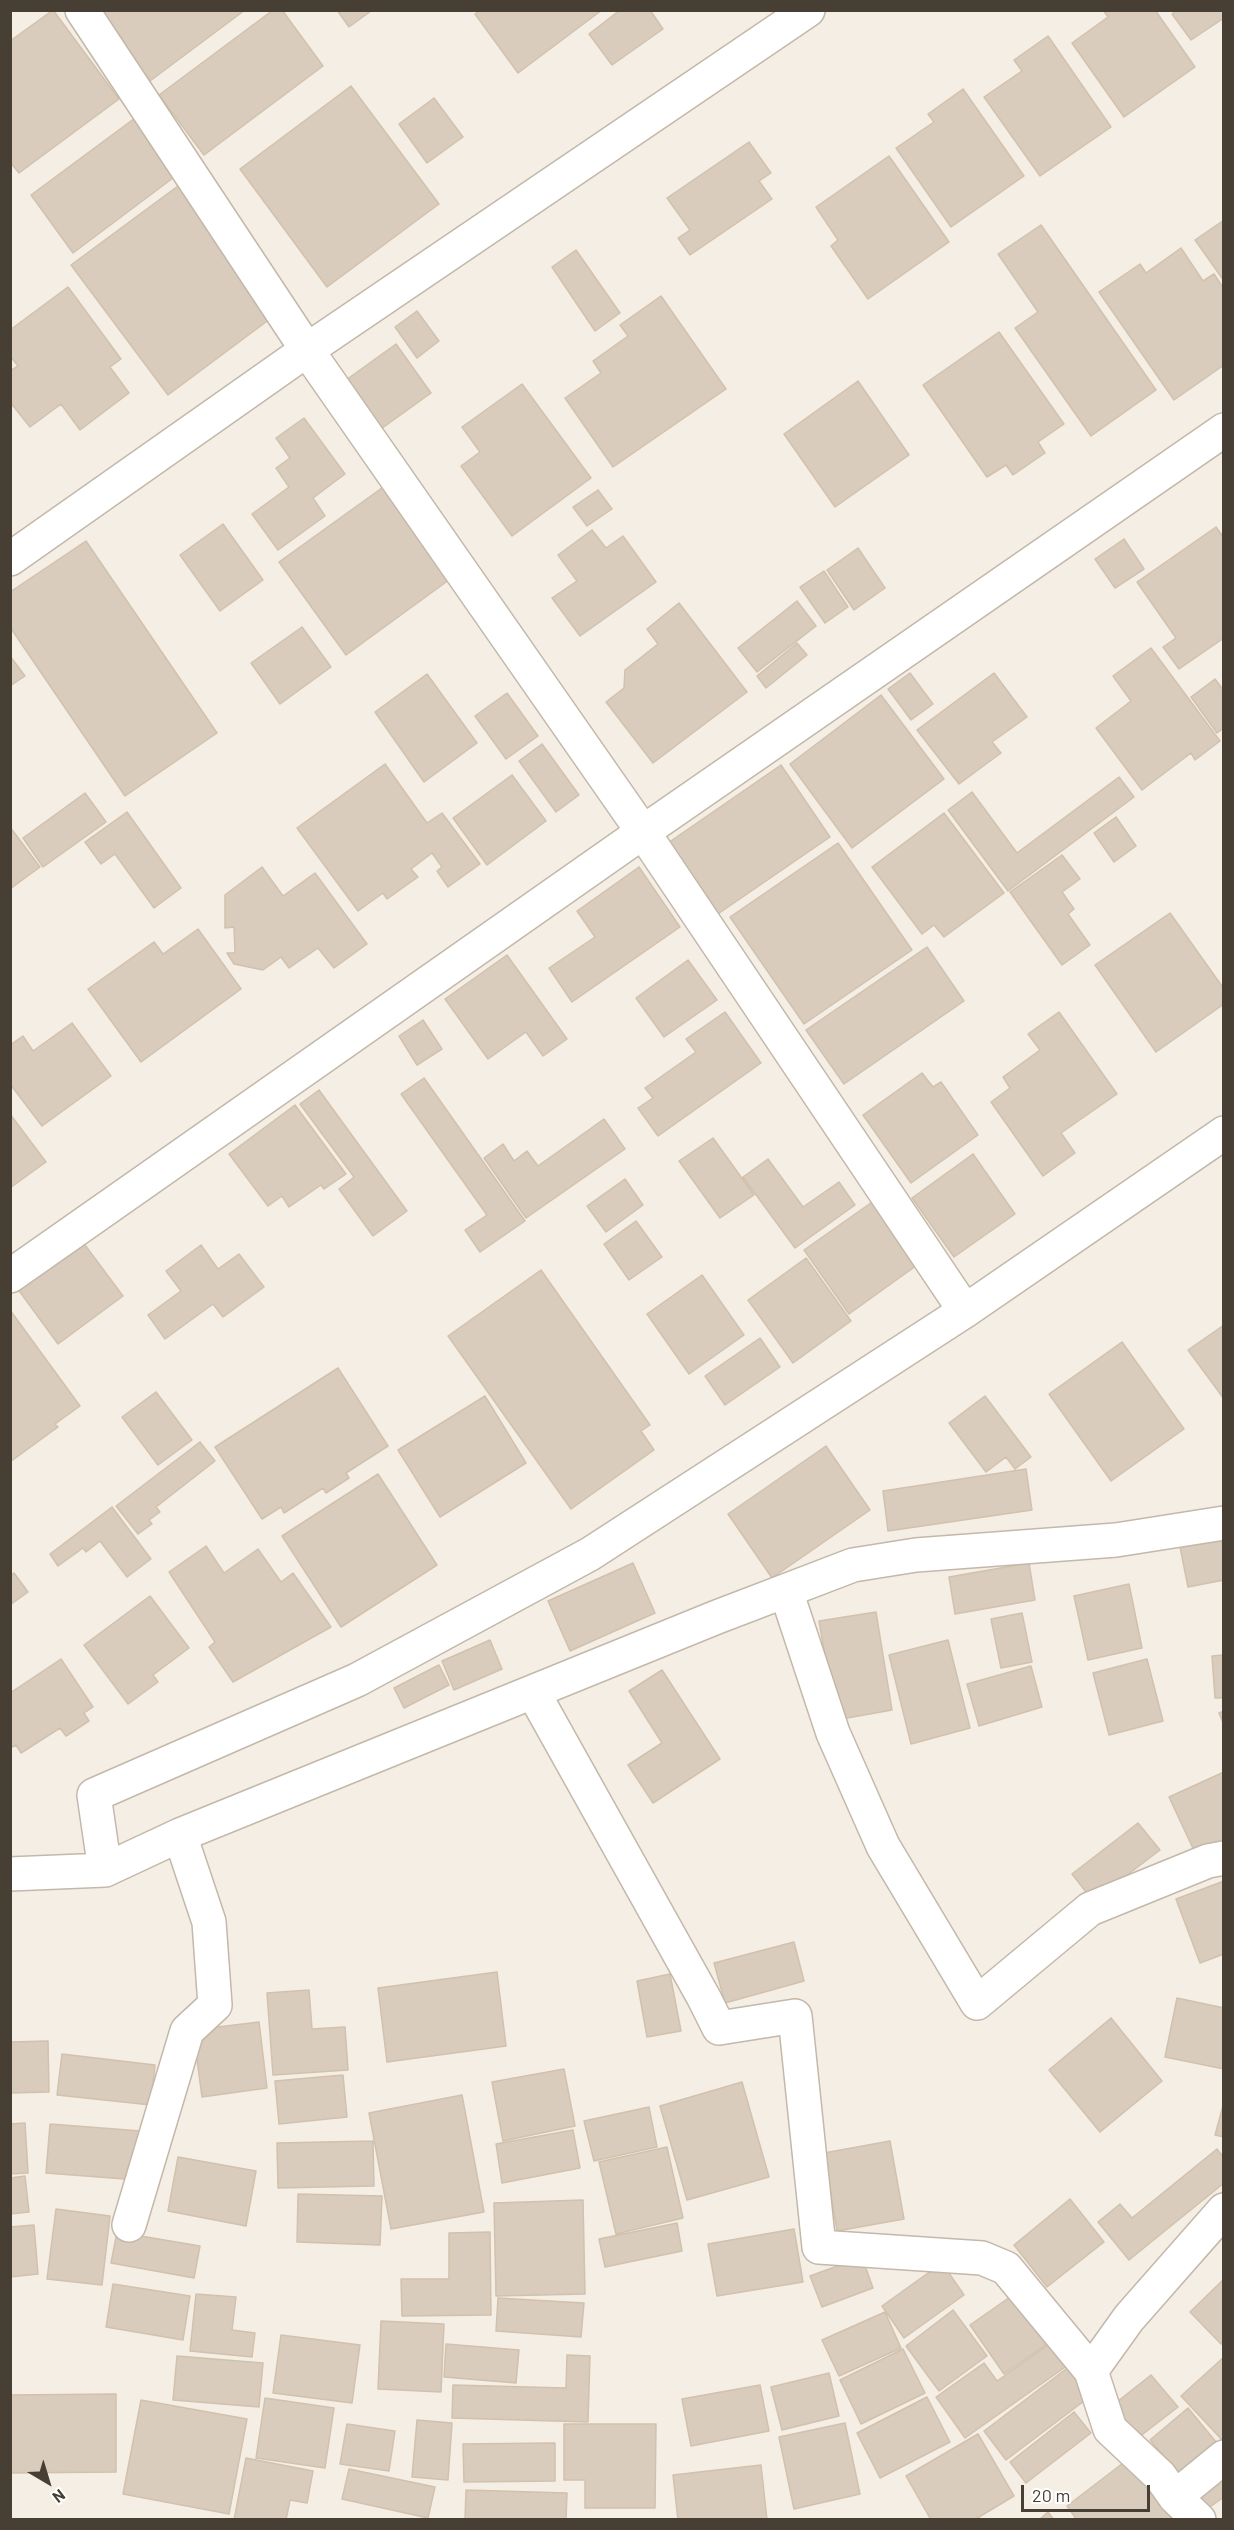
<!DOCTYPE html>
<style>
body{margin:0}
#map{position:relative;width:1234px;height:2530px;overflow:hidden;background:#f4eee5;font-family:Barlow,sans-serif}
canvas{display:block}
.frame{position:absolute;inset:0;border:12px solid #473e34;pointer-events:none}
.north{position:absolute;left:18px;top:2452px;width:60px;height:60px;-webkit-text-stroke:4px #fff;paint-order:stroke;rotate:142deg;font-size:16px;font-weight:700;line-height:24px;text-align:center;color:#473e34}
.north::after{content:'';display:block;margin:auto;width:21px;height:27px;background:#473e34;clip-path:polygon(50% 0,100% 100%,50% 72%,0 100%)}
.scale{position:absolute;left:1021px;top:2485px;width:129px;height:27px;box-sizing:border-box;border:3px solid #473e34;border-top:0;padding-left:8px;font-size:18px;line-height:21px;white-space:nowrap;color:#473e34;-webkit-text-stroke:4px #fff;paint-order:stroke}
</style>
<div id="map">
<canvas width="1234" height="2530"></canvas>
<div class="frame"></div>
<div class="north">N</div>
<div class="scale">20 m</div>
</div>
<script>
const g = document.querySelector('canvas').getContext('2d');
g.lineJoin = 'round';
function paint(path, color) {
  g.fillStyle = color;
  g.fill(path, 'evenodd');
}
function poly(rows) {
  const path = new Path2D();
  for (const r of rows) {
    path.moveTo(r[0], r[1]);
    for (let i = 2; i < r.length; i += 2) path.lineTo(r[i], r[i + 1]);
  }
  return path;
}
function strokePath(path, color, width, dash) {
  g.strokeStyle = color;
  g.lineWidth = width;
  g.lineCap = dash ? 'butt' : 'round';
  g.setLineDash(dash || []);
  g.stroke(path);
}
const building = poly([
 [53,10,119,99,19,173,10,162,10,41,53,10],
 [98,10,245,10,150,81,98,10],
 [273,10,282,10,323,66,204,155,159,95,273,10],
 [337,10,371,10,371,11,349,27,337,10],
 [480,10,602,10,518,73,475,14,480,10],
 [620,10,650,10,663,29,612,65,589,34,620,10],
 [1103,10,1155,10,1195,67,1124,117,1072,43,1108,17,1103,10],
 [1177,10,1224,10,1224,18,1191,40,1172,14,1177,10],
 [1048,36,1111,127,1040,176,984,97,1022,71,1014,60,1048,36],
 [351,86,439,204,327,287,240,169,351,86],
 [963,89,1024,176,951,227,896,148,934,122,928,114,963,89],
 [434,98,463,137,427,163,399,124,434,98],
 [139,115,181,172,73,253,31,195,139,115],
 [749,142,771,173,759,181,772,199,690,255,678,238,690,230,667,198,749,142],
 [889,156,949,242,868,299,831,246,838,240,816,207,889,156],
 [182,183,278,313,168,395,71,265,182,183],
 [1224,220,1224,281,1195,240,1224,220],
 [1041,225,1156,390,1091,436,1015,328,1038,312,998,254,1041,225],
 [1181,248,1203,281,1214,274,1224,289,1224,365,1174,400,1099,292,1140,264,1146,273,1181,248],
 [576,250,620,313,595,331,552,267,576,250],
 [68,287,121,359,110,367,129,393,80,430,61,404,30,427,10,402,10,371,18,366,10,356,10,330,68,287],
 [661,296,726,389,613,467,565,398,601,373,593,361,628,336,620,325,661,296],
 [417,311,439,341,417,358,395,327,417,311],
 [999,332,1064,424,1038,442,1045,453,1013,475,1006,465,987,477,923,385,999,332],
 [396,344,431,393,381,429,346,380,396,344],
 [858,381,909,455,835,507,784,434,858,381],
 [522,384,591,478,512,536,461,466,480,452,462,427,522,384],
 [304,418,345,474,313,498,325,516,278,550,252,514,289,487,276,468,290,458,276,438,304,418],
 [386,485,453,577,346,655,279,562,386,485],
 [598,490,612,509,587,526,573,507,598,490],
 [223,524,263,580,220,611,180,555,223,524],
 [1216,527,1224,538,1224,638,1179,669,1163,647,1176,638,1137,582,1216,527],
 [592,530,606,548,623,536,656,582,580,636,552,598,577,581,558,555,592,530],
 [1124,539,1144,569,1115,588,1095,559,1124,539],
 [86,541,217,733,125,796,10,627,10,592,86,541],
 [858,548,885,588,854,610,827,570,858,548],
 [824,571,848,607,825,623,800,587,824,571],
 [797,601,816,626,757,672,738,648,797,601],
 [679,603,747,692,653,763,606,702,624,688,625,670,658,644,647,629,679,603],
 [302,627,331,667,280,704,251,663,302,627],
 [797,643,807,655,766,688,757,676,797,643],
 [1151,648,1220,741,1195,760,1191,753,1142,790,1096,728,1131,701,1113,676,1151,648],
 [10,656,25,676,10,686,10,656],
 [910,673,933,704,911,720,888,689,910,673],
 [994,673,1027,717,992,742,1001,753,959,784,917,730,994,673],
 [427,674,477,743,424,782,375,712,427,674],
 [1215,679,1224,691,1224,728,1217,733,1191,697,1215,679],
 [507,693,538,736,506,759,475,716,507,693],
 [881,695,944,779,852,848,790,764,881,695],
 [542,744,579,795,556,812,519,761,542,744],
 [385,764,427,823,442,813,480,864,448,887,437,871,442,867,432,853,411,869,418,877,387,899,383,893,358,911,297,828,385,764],
 [781,765,830,837,715,916,665,845,781,765],
 [512,775,546,821,487,865,453,818,512,775],
 [1119,777,1134,797,1008,891,948,810,972,792,1017,853,1119,777],
 [85,793,106,822,43,867,23,838,85,793],
 [127,812,181,888,154,908,115,854,101,864,85,842,127,812],
 [944,813,1004,893,944,937,934,925,922,934,872,867,944,813],
 [1116,817,1136,846,1114,862,1094,833,1116,817],
 [10,827,40,867,10,889,10,827],
 [838,843,912,950,804,1024,730,917,838,843],
 [1062,855,1080,879,1062,892,1074,909,1068,914,1090,945,1062,965,1010,892,1062,855],
 [262,867,283,896,315,873,367,944,334,968,318,948,289,968,281,957,263,970,234,964,227,953,235,953,234,927,225,928,225,895,262,867],
 [639,867,680,927,572,1002,549,968,595,937,577,911,639,867],
 [1170,913,1224,989,1224,1004,1156,1052,1095,965,1170,913],
 [198,929,241,989,141,1062,88,989,154,942,163,954,198,929],
 [927,947,964,1001,844,1084,806,1030,927,947],
 [507,955,567,1039,543,1056,526,1032,488,1059,445,999,507,955],
 [688,960,717,1000,664,1037,636,998,688,960],
 [725,1012,761,1063,658,1136,638,1108,653,1098,645,1088,696,1052,686,1039,725,1012],
 [1059,1012,1117,1094,1061,1133,1075,1153,1043,1176,991,1102,1010,1088,1003,1077,1040,1050,1028,1034,1059,1012],
 [423,1020,442,1049,417,1065,399,1036,423,1020],
 [72,1023,111,1076,42,1126,10,1084,10,1045,23,1036,33,1051,72,1023],
 [922,1073,933,1087,941,1082,978,1135,911,1183,863,1115,922,1073],
 [424,1078,525,1221,480,1252,465,1230,487,1215,401,1094,424,1078],
 [319,1090,407,1211,373,1236,339,1189,354,1177,300,1104,319,1090],
 [295,1105,346,1174,324,1189,321,1185,289,1207,282,1196,268,1206,229,1154,295,1105],
 [10,1114,46,1162,10,1188,10,1114],
 [604,1119,625,1149,526,1218,484,1158,503,1144,514,1161,527,1151,538,1166,604,1119],
 [713,1138,754,1195,720,1218,679,1161,713,1138],
 [973,1154,1015,1214,954,1257,912,1198,973,1154],
 [768,1159,803,1207,839,1182,855,1205,795,1248,743,1177,768,1159],
 [625,1179,643,1205,606,1232,587,1206,625,1179],
 [875,1200,920,1263,849,1314,804,1250,875,1200],
 [636,1221,662,1257,629,1280,604,1244,636,1221],
 [82,1241,123,1296,58,1344,17,1288,82,1241],
 [201,1245,218,1269,239,1254,264,1287,223,1317,213,1304,165,1339,148,1315,181,1291,166,1271,201,1245],
 [806,1258,851,1321,793,1363,748,1300,806,1258],
 [541,1270,650,1425,641,1431,654,1450,571,1509,448,1336,541,1270],
 [702,1275,744,1335,689,1374,647,1314,702,1275],
 [10,1310,80,1406,55,1424,58,1427,10,1462,10,1310],
 [1224,1325,1224,1399,1188,1350,1224,1325],
 [760,1338,780,1367,725,1405,705,1376,760,1338],
 [1122,1342,1184,1429,1111,1481,1049,1394,1122,1342],
 [338,1368,388,1446,346,1473,349,1478,326,1493,323,1488,284,1513,281,1507,262,1519,215,1447,338,1368],
 [156,1392,192,1440,158,1465,122,1417,156,1392],
 [485,1396,526,1463,440,1517,398,1450,485,1396],
 [985,1396,1031,1457,1015,1469,1006,1457,986,1472,949,1423,985,1396],
 [200,1442,215,1461,156,1507,160,1512,149,1520,152,1524,138,1534,116,1506,200,1442],
 [826,1446,870,1510,772,1578,728,1514,826,1446],
 [1026,1469,1032,1510,888,1531,883,1491,1026,1469],
 [378,1474,437,1565,341,1627,282,1536,378,1474],
 [112,1507,151,1559,127,1577,100,1541,86,1552,83,1548,58,1566,50,1554,112,1507],
 [1224,1532,1224,1580,1188,1587,1179,1542,1224,1532],
 [206,1546,224,1573,258,1549,281,1582,293,1573,331,1627,233,1682,209,1647,215,1642,169,1572,206,1546],
 [633,1563,655,1613,570,1651,548,1601,633,1563],
 [1029,1563,1035,1600,955,1614,949,1577,1029,1563],
 [14,1573,28,1592,10,1605,10,1576,14,1573],
 [1129,1584,1142,1648,1088,1660,1074,1596,1129,1584],
 [150,1596,189,1648,153,1675,158,1682,128,1704,84,1645,150,1596],
 [876,1612,892,1710,836,1720,819,1621,876,1612],
 [1022,1613,1032,1662,1001,1668,991,1619,1022,1613],
 [490,1640,502,1669,454,1690,442,1661,490,1640],
 [948,1640,970,1728,911,1744,889,1655,948,1640],
 [1224,1655,1224,1698,1215,1698,1212,1656,1224,1655],
 [61,1659,93,1707,84,1713,89,1721,66,1736,60,1728,21,1753,16,1745,10,1748,10,1693,61,1659],
 [1147,1659,1163,1721,1109,1735,1093,1673,1147,1659],
 [439,1665,449,1685,404,1708,394,1688,439,1665],
 [1031,1666,1042,1707,979,1726,967,1684,1031,1666],
 [662,1670,720,1759,653,1803,628,1765,662,1743,629,1691,662,1670],
 [1224,1711,1224,1725,1219,1713,1224,1711],
 [1224,1772,1224,1845,1197,1857,1169,1797,1224,1772],
 [1138,1823,1160,1850,1093,1901,1072,1874,1138,1823],
 [1224,1881,1224,1954,1200,1963,1176,1899,1224,1881],
 [794,1942,804,1981,725,2003,714,1963,794,1942],
 [497,1972,506,2046,387,2062,378,1988,497,1972],
 [670,1974,681,2031,647,2037,637,1981,670,1974],
 [309,1990,312,2029,345,2027,348,2070,273,2075,267,1993,309,1990],
 [1177,1998,1224,2008,1224,2069,1165,2057,1177,1998],
 [1111,2018,1162,2081,1100,2132,1049,2070,1111,2018],
 [259,2022,267,2088,202,2097,193,2030,259,2022],
 [48,2041,49,2092,10,2093,10,2042,48,2041],
 [62,2054,155,2065,151,2105,57,2095,62,2054],
 [564,2069,575,2126,503,2141,492,2082,564,2069],
 [343,2075,347,2117,279,2124,275,2081,343,2075],
 [742,2082,769,2177,687,2200,660,2106,742,2082],
 [462,2095,484,2212,391,2229,369,2113,462,2095],
 [1224,2102,1224,2137,1215,2135,1224,2102],
 [649,2107,657,2147,594,2161,584,2121,649,2107],
 [25,2123,28,2173,10,2174,10,2124,25,2123],
 [50,2124,141,2131,138,2180,46,2173,50,2124],
 [573,2130,580,2168,502,2183,496,2144,573,2130],
 [373,2141,374,2186,278,2188,277,2143,373,2141],
 [890,2141,904,2219,837,2231,824,2153,890,2141],
 [667,2147,683,2218,616,2234,599,2162,667,2147],
 [1217,2149,1224,2158,1224,2183,1129,2260,1098,2222,1120,2204,1132,2218,1217,2149],
 [178,2157,256,2171,246,2226,168,2211,178,2157],
 [25,2176,29,2212,10,2214,10,2178,25,2176],
 [298,2194,382,2196,380,2245,297,2242,298,2194],
 [1070,2199,1104,2242,1047,2287,1014,2245,1070,2199],
 [583,2200,585,2294,496,2296,494,2203,583,2200],
 [56,2209,110,2216,102,2285,47,2279,56,2209],
 [677,2223,682,2251,605,2267,599,2239,677,2223],
 [34,2225,38,2274,10,2277,10,2227,34,2225],
 [794,2229,803,2282,717,2296,708,2244,794,2229],
 [117,2232,200,2246,194,2278,111,2263,117,2232],
 [490,2232,491,2315,402,2316,401,2279,449,2279,449,2233,490,2232],
 [862,2257,873,2288,822,2307,810,2276,862,2257],
 [942,2263,964,2295,904,2338,882,2306,942,2263],
 [1224,2279,1224,2341,1221,2344,1190,2312,1224,2279],
 [113,2284,190,2296,183,2340,106,2327,113,2284],
 [1020,2290,1054,2339,1004,2374,970,2325,1020,2290],
 [196,2294,236,2297,232,2330,255,2333,252,2357,190,2351,196,2294],
 [498,2298,584,2303,581,2337,496,2331,498,2298],
 [953,2310,987,2356,939,2391,906,2346,953,2310],
 [885,2312,901,2348,839,2376,822,2340,885,2312],
 [381,2321,444,2324,441,2392,378,2389,381,2321],
 [281,2335,360,2345,352,2403,273,2393,281,2335],
 [1055,2340,1071,2363,965,2438,936,2397,984,2363,997,2381,1055,2340],
 [446,2344,519,2350,516,2383,444,2377,446,2344],
 [903,2349,925,2393,861,2424,840,2380,903,2349],
 [567,2355,590,2356,588,2422,452,2418,453,2385,566,2388,567,2355],
 [177,2356,263,2363,259,2407,173,2400,177,2356],
 [1224,2357,1224,2442,1181,2396,1224,2357],
 [1070,2366,1092,2395,1006,2460,984,2431,1070,2366],
 [829,2373,839,2416,782,2430,771,2387,829,2373],
 [1151,2375,1178,2407,1134,2441,1108,2409,1151,2375],
 [760,2385,769,2431,691,2446,682,2399,760,2385],
 [116,2394,116,2472,10,2473,10,2395,116,2394],
 [927,2397,950,2442,880,2478,857,2433,927,2397],
 [265,2398,334,2408,325,2468,256,2458,265,2398],
 [141,2400,247,2419,229,2514,123,2494,141,2400],
 [1188,2408,1221,2448,1184,2480,1150,2440,1188,2408],
 [1074,2412,1091,2433,1026,2483,1010,2462,1074,2412],
 [417,2420,452,2423,448,2480,412,2477,417,2420],
 [845,2423,860,2494,794,2509,779,2437,845,2423],
 [347,2424,395,2431,389,2471,340,2464,347,2424],
 [564,2424,656,2424,655,2508,585,2508,585,2480,564,2480,564,2424],
 [978,2434,1014,2496,974,2520,931,2520,906,2476,978,2434],
 [555,2443,555,2481,464,2482,463,2444,555,2443],
 [246,2458,313,2471,307,2503,290,2500,286,2520,234,2520,246,2458],
 [1127,2460,1173,2519,1077,2520,1067,2506,1127,2460],
 [761,2465,767,2520,678,2520,673,2475,761,2465],
 [349,2469,435,2487,428,2518,342,2499,349,2469],
 [1224,2469,1224,2497,1207,2509,1194,2492,1224,2469],
 [466,2490,567,2493,566,2520,465,2520,466,2490],
 [1048,2512,1054,2520,1039,2520,1048,2512]
]);
paint(building, '#d9ccbc');
strokePath(building, '#d2c1ac', 1.5);
const street = poly([
 [82,10,307,350,643,832,965,1311],
 [10,559,307,350,808,10],
 [10,1276,643,832,1224,430],
 [786,1591,833,1733,883,1846,977,2003,1090,1909,1208,1861,1224,1858],
 [533,1692,704,1998,719,2028,795,2016,819,2247,982,2258,1006,2268,1091,2371],
 [105,1870,94,1795,357,1680,590,1554,965,1311,1224,1133],
 [10,1874,105,1870,180,1835,717,1617,853,1565,916,1555,1116,1540,1224,1523],
 [129,2225,187,2031,215,2005,209,1922,180,1835],
 [1175,2497,1160,2476,1110,2429,1091,2371,1129,2318,1224,2210],
 [1199,2520,1175,2497,1224,2457]
]);
strokePath(street, '#c3b8a9', 36);
strokePath(street, '#fff', 33);
</script>
